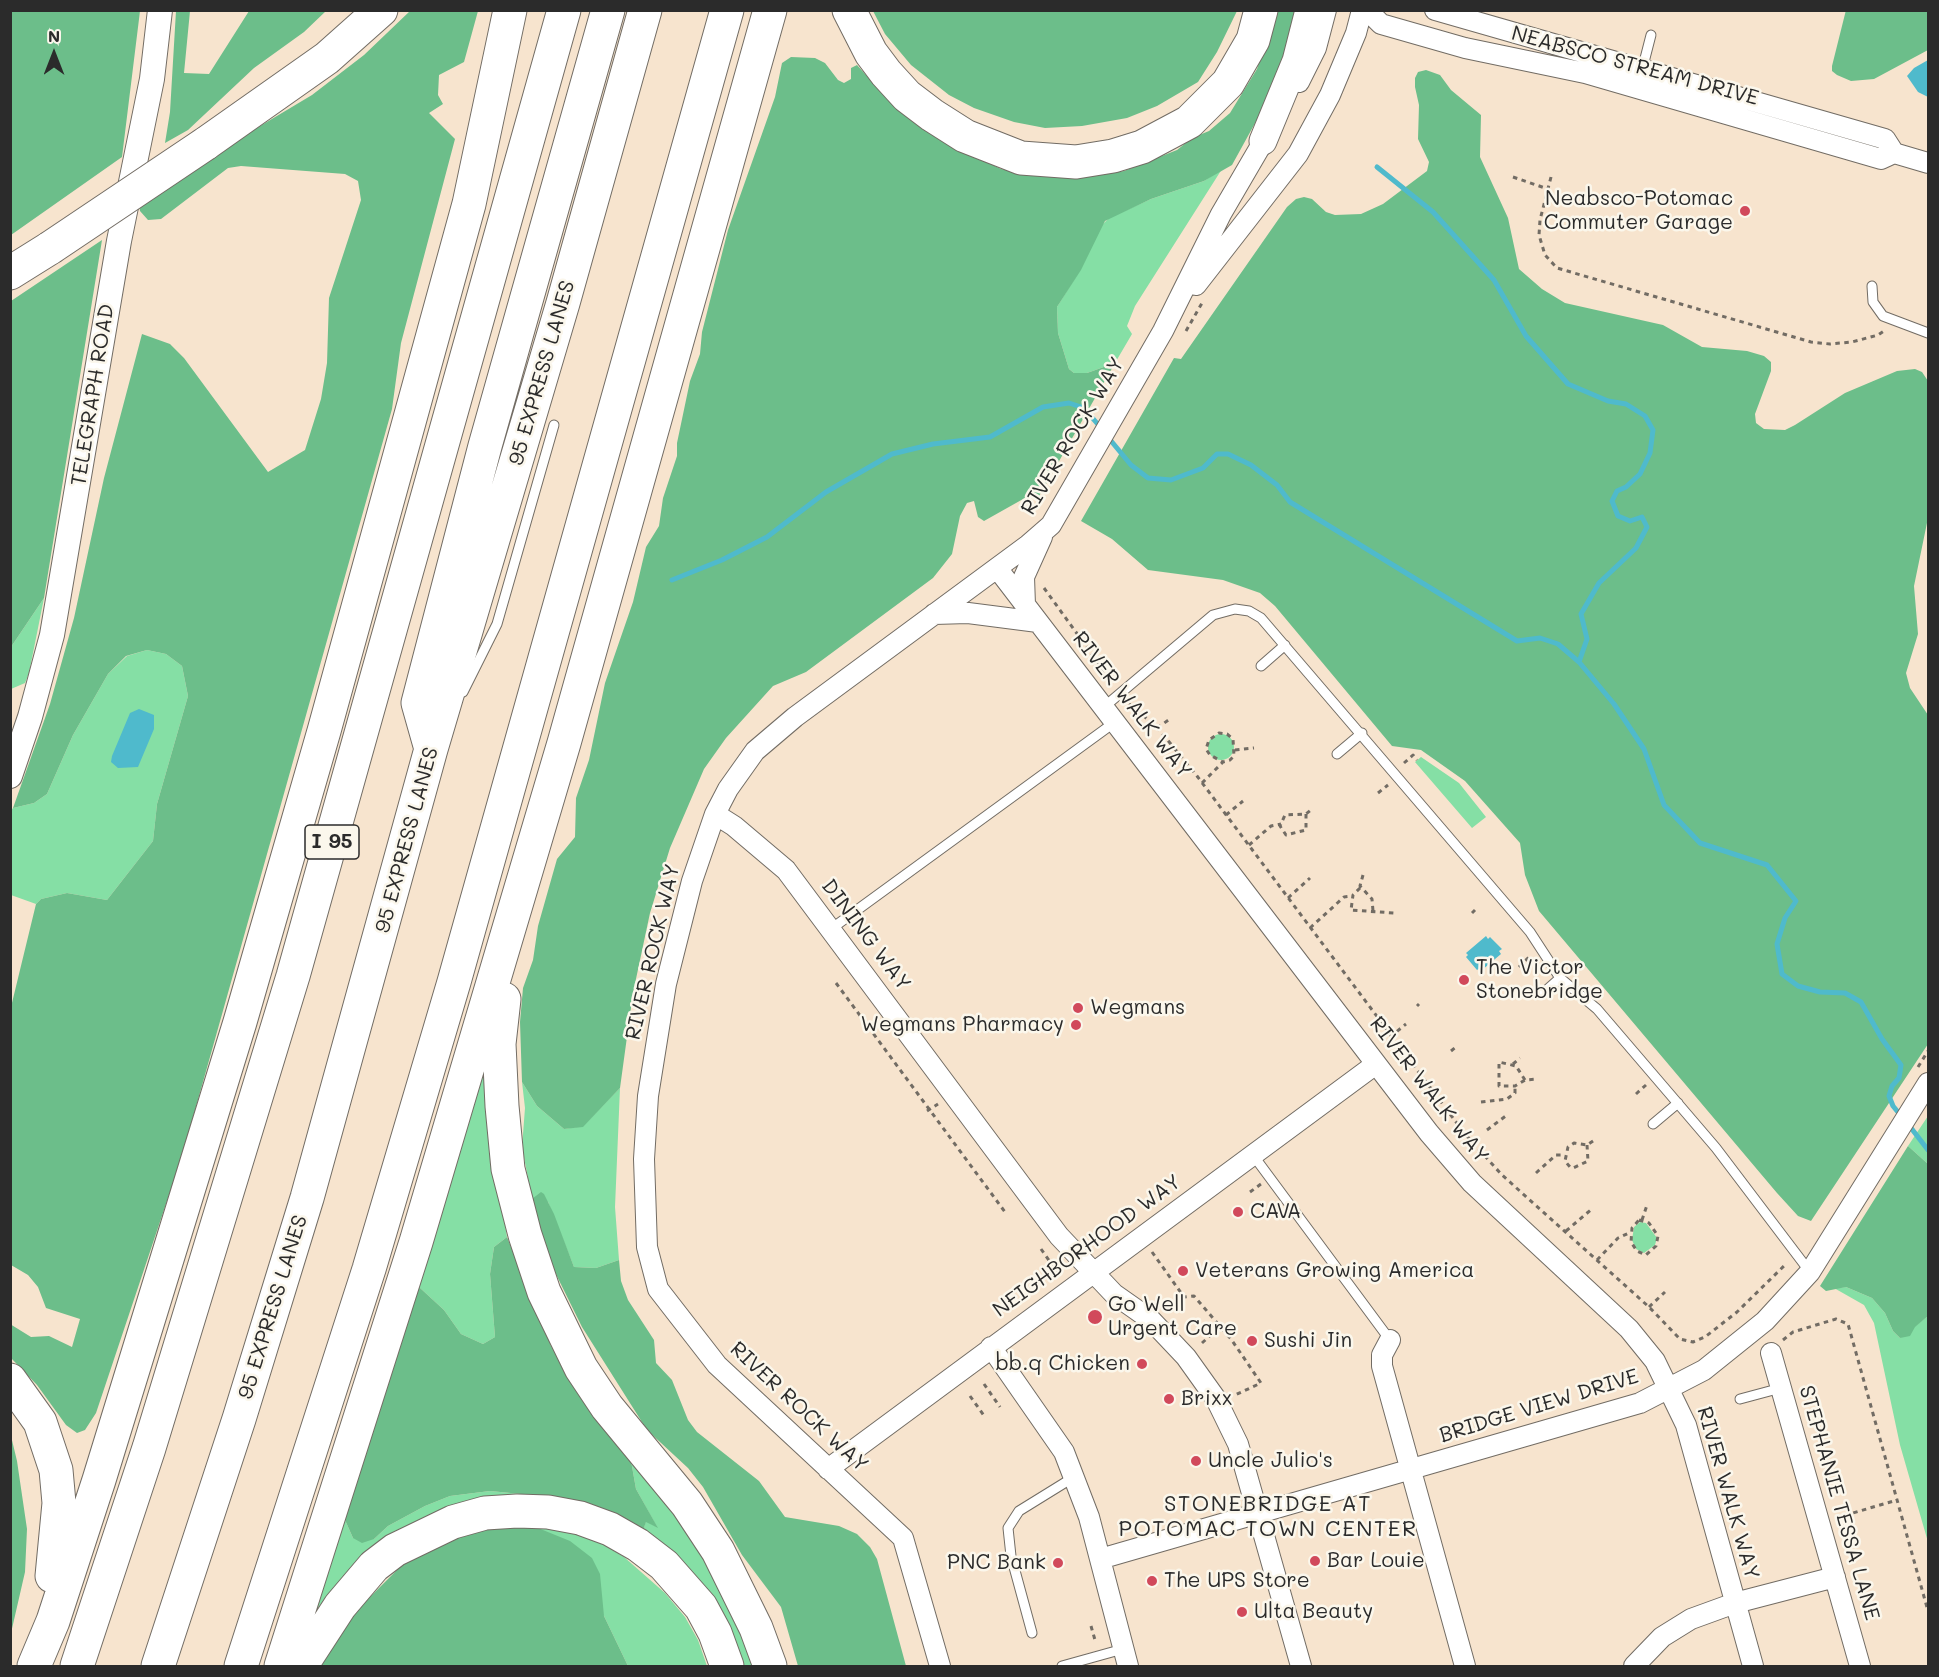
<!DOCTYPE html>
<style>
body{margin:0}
#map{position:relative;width:1939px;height:1677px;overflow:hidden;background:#f7e4ce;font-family:Mali,sans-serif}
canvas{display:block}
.frame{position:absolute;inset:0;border:12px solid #2b2b2b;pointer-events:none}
.north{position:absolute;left:24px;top:24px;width:60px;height:60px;-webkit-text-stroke:4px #fbf7ec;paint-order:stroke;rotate:0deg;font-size:16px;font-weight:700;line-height:24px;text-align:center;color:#2b2b2b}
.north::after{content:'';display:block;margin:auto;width:21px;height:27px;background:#2b2b2b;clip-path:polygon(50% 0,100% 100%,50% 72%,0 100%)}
</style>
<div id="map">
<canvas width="1939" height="1677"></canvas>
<div class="frame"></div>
<div class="north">N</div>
</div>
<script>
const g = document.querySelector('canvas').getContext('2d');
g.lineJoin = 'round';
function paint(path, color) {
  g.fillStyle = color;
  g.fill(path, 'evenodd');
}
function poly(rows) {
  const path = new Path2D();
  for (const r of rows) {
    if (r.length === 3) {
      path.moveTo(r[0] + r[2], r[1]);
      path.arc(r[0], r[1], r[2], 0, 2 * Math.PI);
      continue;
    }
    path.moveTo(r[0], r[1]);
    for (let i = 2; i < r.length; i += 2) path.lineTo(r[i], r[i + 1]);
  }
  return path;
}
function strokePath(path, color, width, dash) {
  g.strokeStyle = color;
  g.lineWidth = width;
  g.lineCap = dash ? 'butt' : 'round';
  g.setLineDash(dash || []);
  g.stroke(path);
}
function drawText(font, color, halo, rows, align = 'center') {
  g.font = font + ' Mali,sans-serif';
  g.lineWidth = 5;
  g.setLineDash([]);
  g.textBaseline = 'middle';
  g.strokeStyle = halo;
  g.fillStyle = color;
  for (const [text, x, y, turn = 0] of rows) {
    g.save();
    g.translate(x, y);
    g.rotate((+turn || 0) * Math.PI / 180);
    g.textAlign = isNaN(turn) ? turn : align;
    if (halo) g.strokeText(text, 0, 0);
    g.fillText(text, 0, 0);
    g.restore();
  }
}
paint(poly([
 [1222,169,1135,306,1127,326,1132,334,1115,363,1087,373,1074,373,1069,369,1058,333,1057,307,1080,270,1101,226,1109,218,1151,199,1204,181],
 [44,598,29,673,25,683,11,689,11,647],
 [147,650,166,654,182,666,188,696,157,804,153,841,107,900,67,893,41,899,36,904,11,895,10,812,13,808,34,803,47,794,73,735,108,674,127,656],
 [1221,747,13],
 [1421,757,1459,783,1486,817,1472,828,1415,762],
 [489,1030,498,1179,507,1237,494,1247,490,1274,495,1337,483,1344,461,1334,444,1310,419,1287],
 [522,1082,537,1106,564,1129,583,1126,620,1088,615,1207,619,1260,596,1268,574,1267,548,1202,532,1199,522,1147,525,1108],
 [1928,1116,1928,1164,1908,1146],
 [1640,1222,1646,1223,1657,1238,1655,1245,1644,1253,1636,1249,1632,1240,1634,1227],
 [1846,1287,1872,1298,1885,1313,1893,1331,1900,1338,1928,1316,1928,1542,1900,1445,1874,1323,1864,1305,1834,1288],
 [630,1455,716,1567,759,1666,739,1666,642,1533,646,1521,657,1527,636,1489],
 [490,1491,562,1498,517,1497,393,1535,350,1569,313,1614,345,1520,353,1538,374,1539,388,1526,425,1506,450,1496],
 [540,1524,588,1535,624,1557,665,1593,685,1617,698,1640,707,1666,628,1666,604,1616,538,1528]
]), '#85dfa5');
paint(poly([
 [11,10,140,11,122,157,11,235],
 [1846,10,1928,11,1928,50,1874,79,1851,81,1837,75,1832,71,1832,66],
 [176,11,190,11,184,73,209,74,249,11,326,11,304,32,254,68,188,130,165,143,170,112],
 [410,11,478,11,464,62,439,75,438,95,443,104,429,113,455,139,401,343,392,409,183,1153,96,1413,85,1430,77,1433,66,1425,37,1385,11,1358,10,1324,31,1337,49,1336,72,1347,80,1319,46,1308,38,1287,28,1275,11,1265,11,1007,36,904,41,899,67,893,107,900,153,841,157,804,188,696,182,666,166,654,147,650,126,656,108,674,73,735,47,794,34,803,13,808,50,704,74,618,104,478,142,334,170,344,184,358,268,472,305,450,321,399,327,363,329,298,361,200,358,181,345,174,241,166,228,168,161,219,148,220,140,211,139,203,215,153,312,95,364,55],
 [873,11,1237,11,1217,52,1198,82,1157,106,1127,118,1082,126,1045,128,1014,122,974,108,949,95,911,65,885,34],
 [1276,11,1298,11,1281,76,1232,165,1204,181,1151,199,1105,221,1081,270,1057,307,1058,333,1069,369,1074,373,1087,373,1115,363,1038,498,1032,494,984,521,978,517,974,501,967,503,960,516,952,554,933,578,806,672,773,686,726,738,704,769,670,848,650,913,633,993,620,1088,583,1127,564,1129,537,1106,522,1082,520,1022,523,988,533,960,538,926,557,859,575,837,576,798,589,760,605,683,633,602,646,547,659,526,663,498,677,456,677,443,690,381,700,354,702,332,728,230,775,97,782,63,791,57,815,58,825,63,838,80,844,83,851,79,851,68,857,65,875,85,935,137,1001,169,1034,174,1107,174,1124,171,1177,150,1192,138,1209,131,1230,113,1257,69],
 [1426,70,1440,75,1451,90,1481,115,1480,157,1508,218,1519,269,1542,289,1565,303,1663,325,1702,347,1747,351,1764,356,1771,362,1771,371,1755,414,1756,423,1764,429,1785,430,1795,425,1845,393,1897,371,1915,369,1922,372,1928,381,1928,518,1914,586,1918,634,1906,673,1910,688,1928,715,1928,1044,1811,1221,1798,1216,1777,1193,1539,911,1525,875,1520,843,1465,781,1421,750,1392,746,1275,606,1260,593,1223,580,1148,570,1112,539,1081,521,1174,358,1181,359,1287,207,1296,199,1304,197,1312,199,1326,212,1335,215,1361,214,1383,204,1427,171,1429,162,1418,139,1419,105,1415,87,1415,78,1418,72],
 [102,240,44,598,11,647,11,301],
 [1908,1146,1928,1164,1928,1316,1915,1327,1910,1336,1900,1338,1893,1331,1885,1313,1872,1298,1846,1287,1826,1291,1820,1286],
 [541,1192,544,1194,554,1214,574,1267,596,1268,619,1260,621,1281,628,1300,654,1340,656,1363,672,1380,688,1420,697,1432,759,1481,785,1517,839,1526,857,1534,870,1547,877,1559,906,1666,798,1666,781,1607,742,1555,703,1487,688,1468,647,1430,582,1327,549,1260,532,1199],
 [507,1237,551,1346,568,1376,630,1455,636,1489,658,1528,646,1522,642,1533,595,1509,562,1498,490,1491,450,1496,425,1506,388,1526,374,1539,362,1543,353,1538,345,1520,419,1287,444,1310,461,1334,483,1344,495,1337,490,1274,494,1247],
 [11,1436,17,1461,27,1529,25,1572,11,1633],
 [506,1525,538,1528,570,1541,592,1558,600,1574,604,1616,628,1666,319,1666,357,1610,408,1559,465,1533]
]), '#6cbe8a');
paint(poly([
 [1928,60,1928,97,1918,92,1907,76,1914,68],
 [139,709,154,715,154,729,138,767,118,768,111,762,112,756,130,713],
 [1486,936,1488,939,1490,937,1502,949,1499,951,1501,954,1482,970,1480,968,1477,970,1466,957,1468,955,1466,953]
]), '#4fbacc');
strokePath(poly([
 [1377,167,1433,212,1494,280,1526,336,1568,384,1608,401,1626,404,1645,416,1653,430,1650,453,1640,474,1626,487,1617,491,1612,501,1618,516,1630,521,1642,517,1647,527,1636,548,1599,583,1581,614,1587,639,1579,662],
 [1107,436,1131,465,1148,478,1171,480,1203,468,1217,454,1228,454,1251,465,1277,485,1290,502,1517,641,1540,638,1558,644,1579,662,1614,704,1644,749,1664,805,1700,843,1767,865,1796,901,1785,918,1777,944,1782,974,1798,986,1820,992,1845,993,1861,1002,1882,1039,1901,1065,1899,1078,1892,1086,1889,1096,1893,1106,1902,1117],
 [672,580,722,560,767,537,826,492,892,454,933,444,990,437,1043,407,1069,403,1084,408,1101,428],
 [1908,1124,1928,1150]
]), '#4fbacc', 5);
const service = poly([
 [1642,70,1651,35],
 [1872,286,1873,302,1883,316,1928,333],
 [1261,666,1285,645],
 [463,692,497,624,554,425],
 [1104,707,1213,615,1235,609,1249,611,1261,618,1530,932,1560,978,1597,1009,1716,1148,1810,1272],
 [1337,754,1362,733],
 [831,929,1115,722],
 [1542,994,1560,978],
 [1653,1124,1678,1103],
 [1253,1155,1390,1340],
 [1740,1399,1781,1388],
 [1032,1633,1011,1556,1008,1528,1019,1511,1074,1477],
 [1062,1666,1123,1649]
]);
const minor = poly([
 [1367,10,1381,24,1465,48,1585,73,1881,159,1894,153],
 [1435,10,1885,139,1894,153,1928,163],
 [1299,82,1316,48,1326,10],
 [1196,285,1298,154,1330,95,1356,33,1362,10],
 [997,568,1429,1133,1472,1183,1629,1329,1655,1361,1686,1425,1753,1666],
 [1025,605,1024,577,1042,537],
 [934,614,968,613,1038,622],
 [715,814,734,826,786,870,1059,1236,1114,1294,1151,1320,1186,1357,1216,1399,1238,1444,1301,1666],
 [1390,1340,1382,1355,1382,1366,1465,1666],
 [991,1347,1064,1452,1089,1517,1128,1666],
 [1771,1353,1860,1666],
 [828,1469,1376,1064],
 [1100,1559,1640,1403,1704,1370,1765,1321,1810,1272,1928,1083],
 [940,1666,903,1538,717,1365,658,1289,647,1247,644,1159,648,1096,666,984,692,881,715,814,728,789,755,751,795,717,1028,545,1051,525,1163,331,1221,214,1270,130],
 [1634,1666,1662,1637,1691,1619,1735,1603,1835,1577]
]);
const tertiary = poly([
 [10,776,30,717,52,635,119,241,152,79,160,10]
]);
const secondary = poly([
 [1263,141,1296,61,1309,10]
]);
const motorway = poly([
 [849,10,871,53,886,73,907,96,932,115,965,136,1021,158,1076,162,1113,156,1142,147,1189,122,1228,83,1253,40,1261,10],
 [205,144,327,58,381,10],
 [10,273,50,248],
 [431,749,418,703,485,446,608,10],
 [504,999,499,1044,502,1106,508,1169,525,1235,544,1292,581,1368,607,1407,687,1504,718,1551,756,1628,770,1666],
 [10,1380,40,1422,56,1470,59,1503,52,1576],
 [34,1666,53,1621,99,1480,240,1022,324,731,469,204,510,10],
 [77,1666,149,1448,293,976,564,10],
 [158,1666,239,1419,307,1198,431,749,563,303,645,10],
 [241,1666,369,1269,454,982,727,10],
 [281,1666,416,1242,564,743,770,10],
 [301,1666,340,1606,374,1566,395,1550,453,1522,485,1513,517,1511,548,1512,580,1518,610,1529,638,1545,664,1565,701,1607,715,1633,727,1666]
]);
strokePath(service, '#726c64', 11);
strokePath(minor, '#726c64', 22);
strokePath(tertiary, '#726c64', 26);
strokePath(secondary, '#726c64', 29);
strokePath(motorway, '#726c64', 35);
strokePath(poly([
 [1513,177,1548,189],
 [1551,177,1540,220,1539,235,1545,255,1557,268,1811,342,1830,344,1852,342,1878,335,1884,331],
 [1186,331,1202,303],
 [1044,588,1112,682],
 [1129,704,1156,726,1197,776,1465,1134,1502,1175,1649,1307,1680,1339,1693,1342,1705,1337,1737,1312,1787,1263],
 [1157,728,1170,719],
 [1235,750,1254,748],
 [1404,763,1413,755,1417,760],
 [1202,783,1223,762,1230,760,1234,756,1233,739,1227,734,1219,733,1209,740,1206,749,1210,755,1223,762],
 [1378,793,1388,785],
 [1306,814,1306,830,1286,835,1280,826,1285,815,1306,814,1312,809],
 [1226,815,1243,801],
 [1249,845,1271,826,1281,824],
 [1363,875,1360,886,1372,899,1373,911],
 [1360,888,1353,895,1351,910,1394,913],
 [1288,898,1310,878],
 [1472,913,1475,910],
 [1310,928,1344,897,1352,896],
 [1519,967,1530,956],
 [836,983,1005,1212],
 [1417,1006,1419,1004],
 [1390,1037,1406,1024],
 [1451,1051,1456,1047],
 [1513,1064,1520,1058],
 [1918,1067,1928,1051],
 [1525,1080,1516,1066,1499,1062,1499,1086,1515,1086,1525,1080,1538,1079],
 [1636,1094,1646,1085],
 [1481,1102,1507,1099,1515,1093,1515,1086],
 [927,1111,938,1104],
 [1487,1130,1507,1115],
 [1587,1145,1588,1161,1573,1168,1570,1167,1565,1161,1568,1147,1574,1143,1587,1145,1596,1139],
 [1536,1173,1556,1155,1565,1155],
 [1250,1192,1261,1184],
 [1639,1220,1649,1223,1658,1236,1656,1246,1646,1255,1637,1251,1631,1242,1632,1228,1639,1220],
 [1642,1220,1647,1205],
 [1566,1231,1593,1208],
 [1041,1249,1058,1273],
 [1152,1252,1184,1297],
 [1597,1260,1618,1238,1631,1232],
 [1649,1307,1665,1292],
 [1170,1311,1184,1297,1194,1296,1231,1339,1261,1383,1235,1395],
 [1783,1340,1793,1332,1836,1319,1848,1324,1928,1611],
 [1202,1343,1221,1326],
 [984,1384,1000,1407],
 [970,1396,985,1417],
 [1836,1518,1897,1500],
 [1091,1626,1095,1640]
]), '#726c64', 3, [4.5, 4.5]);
strokePath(service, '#fff', 9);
strokePath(minor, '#fff', 20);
strokePath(tertiary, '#fff', 24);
strokePath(secondary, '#fff', 27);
strokePath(motorway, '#fff', 33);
const motorwayBridge = poly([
 [50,248,205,144]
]);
strokePath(motorwayBridge, '#726c64', 35, []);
strokePath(motorwayBridge, '#fff', 33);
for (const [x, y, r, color] of [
 [1745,211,6,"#d1495b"],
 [1464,980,6,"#d1495b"],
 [1078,1008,6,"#d1495b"],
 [1076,1025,6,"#d1495b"],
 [1238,1212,6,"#d1495b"],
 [1183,1271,6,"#d1495b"],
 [1095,1317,8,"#d1495b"],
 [1252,1341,6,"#d1495b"],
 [1142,1364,6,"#d1495b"],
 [1169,1399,6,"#d1495b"],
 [1196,1461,6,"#d1495b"],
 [1315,1561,6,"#d1495b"],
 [1058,1563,6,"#d1495b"],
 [1152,1581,6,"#d1495b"],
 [1242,1612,6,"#d1495b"]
]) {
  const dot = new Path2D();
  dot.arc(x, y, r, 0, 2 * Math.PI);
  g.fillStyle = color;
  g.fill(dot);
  strokePath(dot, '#fbf7ec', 2);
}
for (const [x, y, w] of [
 [332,842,54]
]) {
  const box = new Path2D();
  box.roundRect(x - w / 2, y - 17, w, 34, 4.5);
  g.fillStyle = '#fbf7ec';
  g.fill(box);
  strokePath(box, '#2b2b2b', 1.5);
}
drawText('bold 20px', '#2b2b2b', null, [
 ["I 95",332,842]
]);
drawText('21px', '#2b2b2b', '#fbf7ec', [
 ["NEABSCO STREAM DRIVE",1635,66,15],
 ["95 EXPRESS LANES",542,373,-74],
 ["TELEGRAPH ROAD",93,395,-81],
 ["RIVER ROCK WAY",1073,436,-59],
 ["RIVER WALK WAY",1132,705,52],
 ["95 EXPRESS LANES",407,840,-75],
 ["DINING WAY",866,935,53],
 ["RIVER ROCK WAY",653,952,-77],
 ["RIVER WALK WAY",1429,1090,52],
 ["NEIGHBORHOOD WAY",1087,1246,-36],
 ["95 EXPRESS LANES",273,1307,-73],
 ["BRIDGE VIEW DRIVE",1539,1406,-17],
 ["RIVER ROCK WAY",799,1407,43],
 ["RIVER WALK WAY",1728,1493,74],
 ["STEPHANIE TESSA LANE",1839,1503,74]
]);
drawText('21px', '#2b2b2b', '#fbf7ec', [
 ["Neabsco-Potomac",1733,199,"right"],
 ["Commuter Garage",1733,223,"right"],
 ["The Victor",1476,968],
 ["Stonebridge",1476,992],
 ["Wegmans",1090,1008],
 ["Wegmans Pharmacy",1064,1025,"right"],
 ["CAVA",1250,1212],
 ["Veterans Growing America",1195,1271],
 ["Go Well",1108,1305],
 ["Urgent Care",1108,1329],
 ["Sushi Jin",1264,1341],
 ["bb.q Chicken",1130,1364,"right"],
 ["Brixx",1181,1399],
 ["Uncle Julio's",1208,1461],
 ["Bar Louie",1327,1561],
 ["PNC Bank",1046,1563,"right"],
 ["The UPS Store",1164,1581],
 ["Ulta Beauty",1254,1612]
], 'left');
g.letterSpacing = '1.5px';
drawText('22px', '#2b2b2b', '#fbf7ec', [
 ["STONEBRIDGE AT",1268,1504],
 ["POTOMAC TOWN CENTER",1268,1529]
]);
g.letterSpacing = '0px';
</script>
